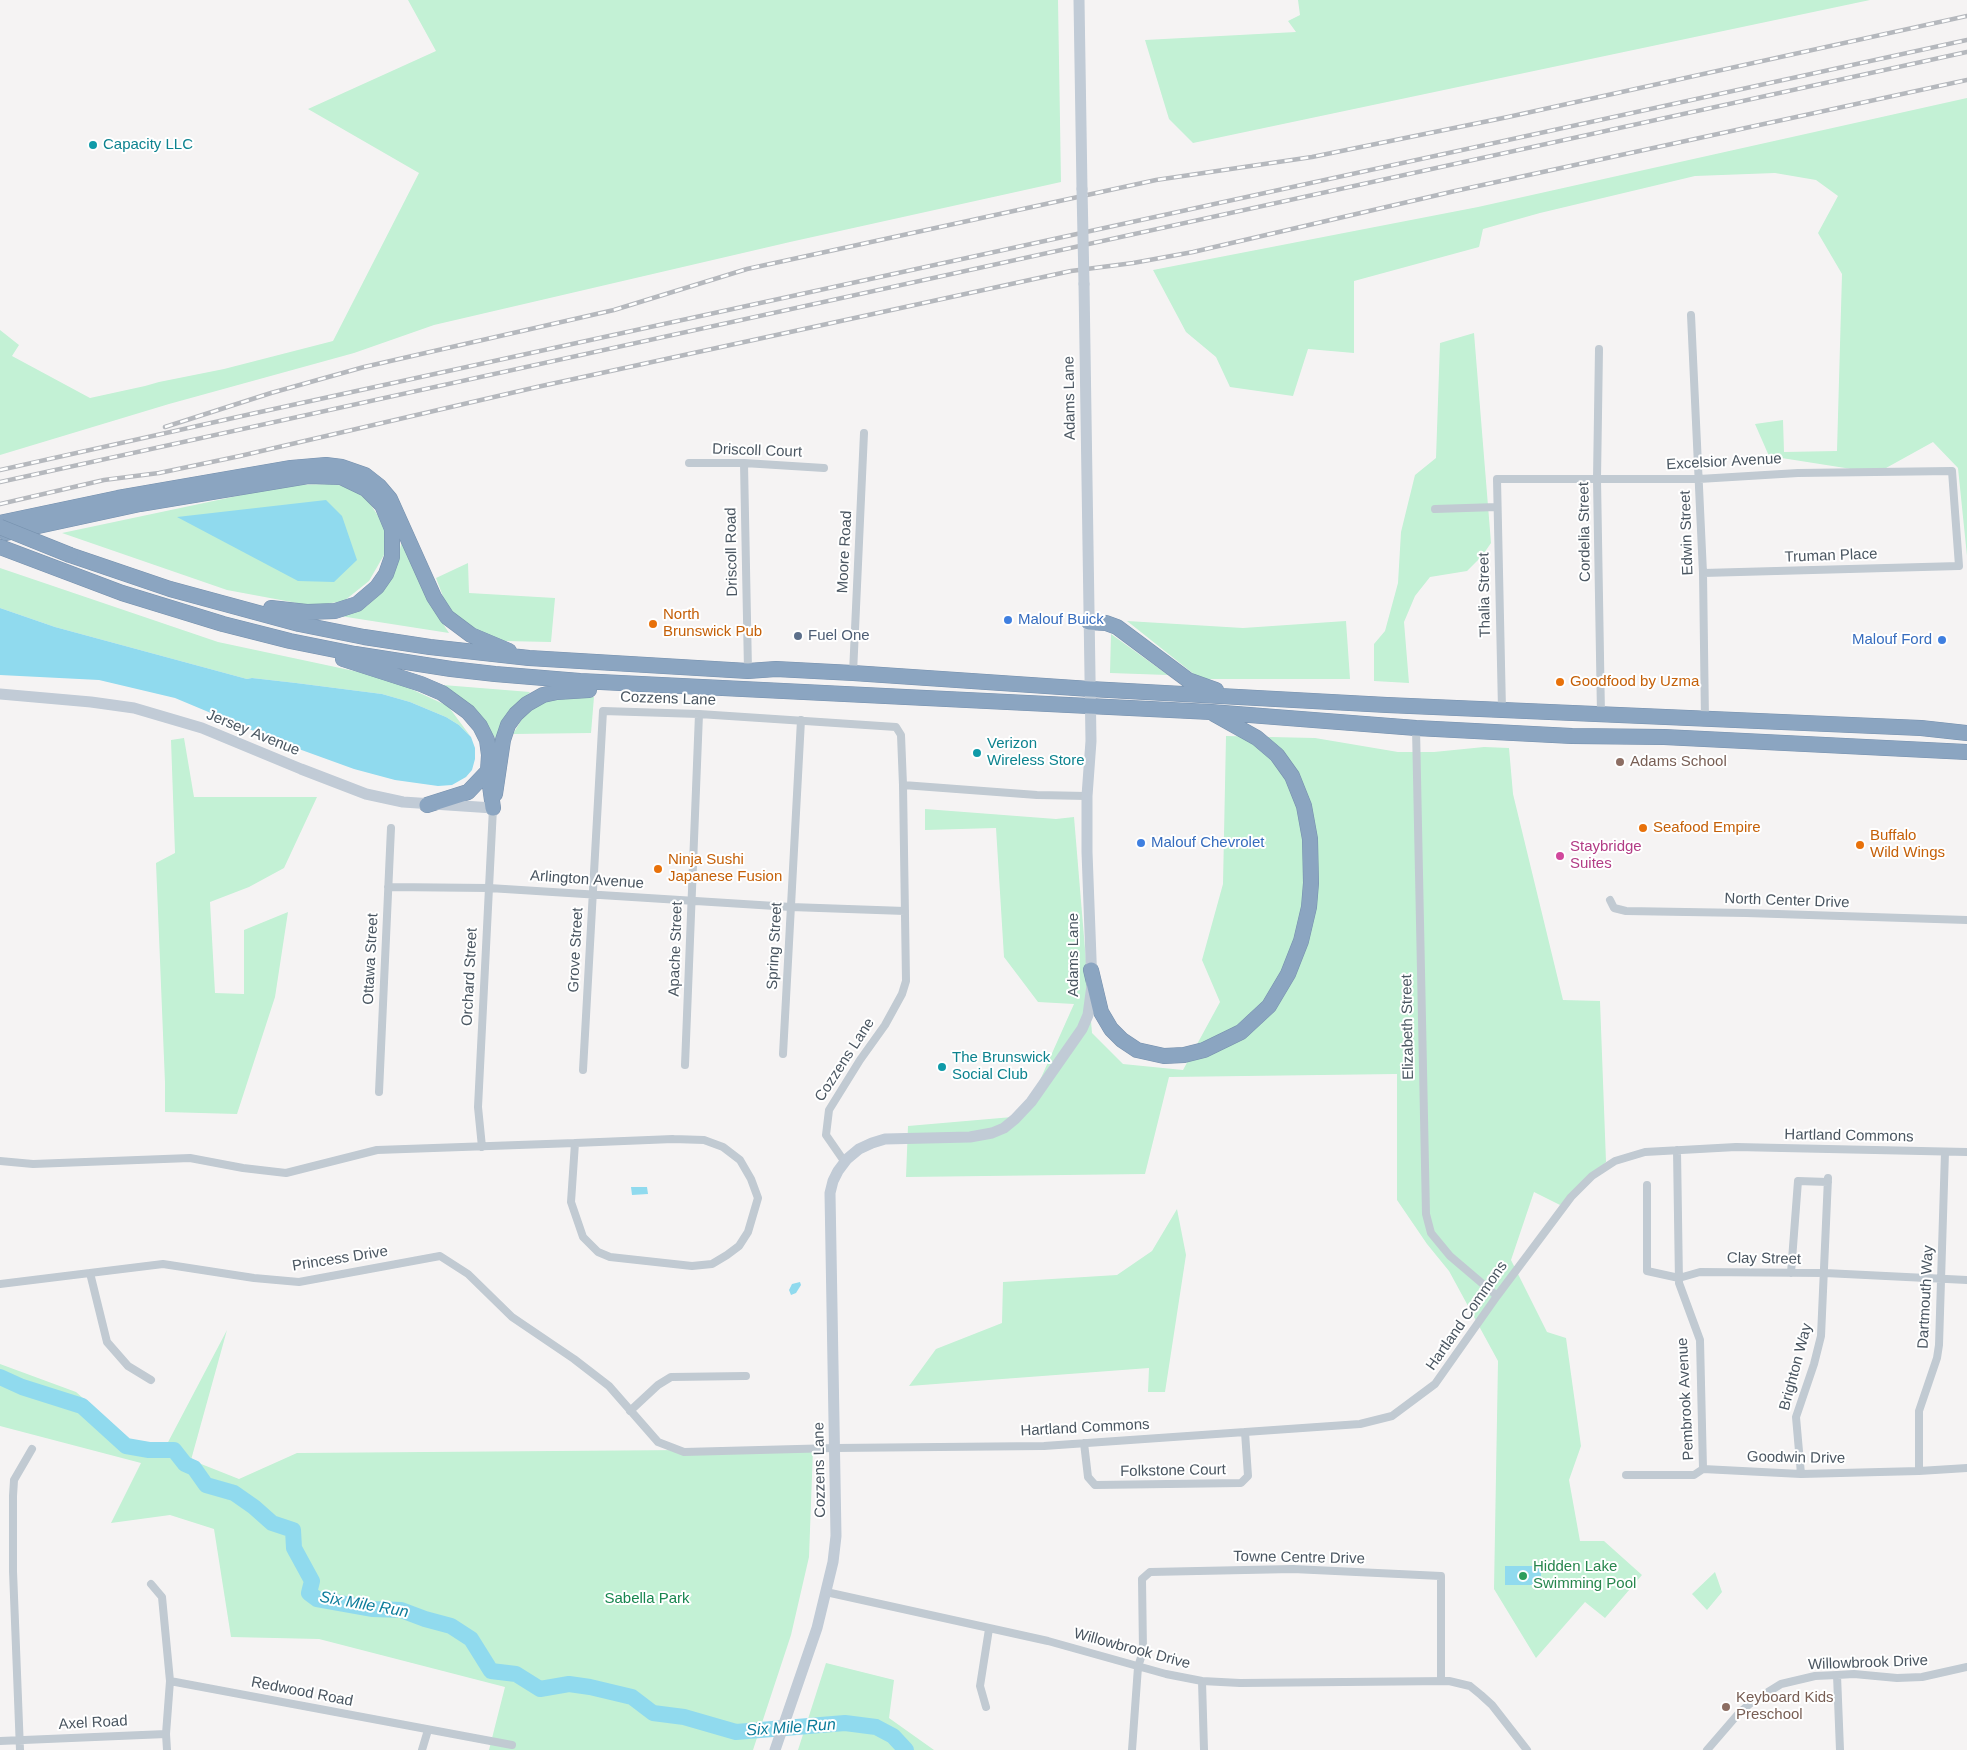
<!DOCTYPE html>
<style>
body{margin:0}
canvas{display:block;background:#f5f3f3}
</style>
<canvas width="1967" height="1750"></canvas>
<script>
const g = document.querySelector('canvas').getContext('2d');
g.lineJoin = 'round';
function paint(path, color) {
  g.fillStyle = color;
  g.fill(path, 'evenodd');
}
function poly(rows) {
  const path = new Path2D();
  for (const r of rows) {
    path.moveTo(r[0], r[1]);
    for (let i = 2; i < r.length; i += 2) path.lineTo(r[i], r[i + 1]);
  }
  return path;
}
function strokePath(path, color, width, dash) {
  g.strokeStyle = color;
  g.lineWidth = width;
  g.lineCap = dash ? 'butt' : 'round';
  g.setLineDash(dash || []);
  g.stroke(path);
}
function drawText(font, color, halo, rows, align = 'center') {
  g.font = font + ' Arial,sans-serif';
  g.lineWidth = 4;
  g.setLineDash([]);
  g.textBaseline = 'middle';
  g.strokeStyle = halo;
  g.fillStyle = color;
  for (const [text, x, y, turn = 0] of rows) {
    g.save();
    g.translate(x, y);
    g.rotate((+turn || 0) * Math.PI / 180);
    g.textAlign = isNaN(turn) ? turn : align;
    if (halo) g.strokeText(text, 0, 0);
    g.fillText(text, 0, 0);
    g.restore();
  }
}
paint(poly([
 [408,0,1058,0,1061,182,790,242,434,325,354,353,169,404,0,455,0,330,19,345,12,356,90,398,145,386,159,382,224,369,333,341,419,173,308,109,436,51],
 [1298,0,1870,0,1193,143,1169,119,1145,40,1296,32,1288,21,1300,15],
 [1967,98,1967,556,1958,468,1933,442,1877,473,1769,456,1755,424,1783,420,1784,452,1837,451,1842,274,1818,233,1838,196,1816,180,1775,173,1695,176,1540,213,1483,229,1479,247,1354,281,1354,353,1308,349,1293,396,1230,387,1216,357,1186,332,1153,270,1478,207],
 [1474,333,1491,543,1482,556,1467,571,1430,577,1415,596,1404,622,1409,683,1374,681,1374,644,1385,631,1398,583,1401,532,1415,475,1436,458,1440,343],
 [332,484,351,487,369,502,386,528,384,555,369,581,344,601,313,606,227,590,62,533,289,485],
 [402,540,438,616,449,633,340,616,367,606,385,589,397,563],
 [468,563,469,593,555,598,551,642,504,641,470,629,447,607,436,578],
 [0,568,218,642,387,678,448,706,471,737,459,725,446,717,410,702,382,694,296,683,252,678,247,679,55,627,0,608],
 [1127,621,1243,628,1346,621,1350,679,1200,679],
 [1111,634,1168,675,1110,673],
 [443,685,530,692,505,720,496,739,472,706],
 [554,697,594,697,591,733,513,734,526,712],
 [1226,736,1315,738,1398,752,1434,752,1484,747,1509,748,1513,794,1563,1000,1600,1001,1606,1162,1560,1205,1534,1192,1511,1260,1547,1332,1566,1338,1581,1446,1569,1480,1580,1541,1604,1541,1642,1575,1605,1618,1585,1602,1536,1658,1494,1589,1498,1361,1449,1271,1427,1244,1397,1200,1397,1074,1169,1077,1145,1174,906,1177,908,1126,1024,1116,1074,1004,1038,1002,1004,957,996,828,925,830,925,809,1056,819,1074,817,1092,1033,1123,1064,1183,1070,1220,1002,1202,960,1223,884],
 [184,738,194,797,317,797,284,868,249,887,210,902,215,993,244,994,244,930,288,912,275,997,237,1114,165,1112,165,1083,156,863,175,853,171,740],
 [1177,1209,1186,1255,1165,1392,1148,1392,1149,1368,909,1386,936,1349,1002,1323,1003,1282,1117,1275,1152,1251],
 [227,1330,191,1460,239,1479,297,1453,813,1449,809,1557,791,1635,753,1750,489,1750,505,1687,319,1639,231,1637,214,1529,170,1515,111,1523,141,1463,0,1426,0,1364,76,1392,131,1440,166,1446],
 [1715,1572,1722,1592,1707,1610,1692,1594],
 [826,1663,894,1680,889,1718,934,1750,798,1750]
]), '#c3f1d5');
paint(poly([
 [326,500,342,516,357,560,334,582,298,581,177,517],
 [0,608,55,627,247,679,252,678,296,683,382,694,410,702,446,717,459,725,471,737,475,748,475,759,472,770,466,777,452,785,438,786,395,780,354,769,285,744,175,698,99,680,0,675],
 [631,1187,647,1187,648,1194,632,1195],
 [800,1282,801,1285,796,1293,791,1295,789,1290,792,1284],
 [1535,1564,1541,1564,1541,1587,1535,1587,1535,1585,1505,1585,1505,1566,1535,1566]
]), '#90daee');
strokePath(poly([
 [0,1377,22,1387,82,1406,126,1446,149,1450,174,1450,185,1464,194,1468,206,1485,234,1493,254,1507,272,1523,293,1530,294,1548,312,1581,309,1593,317,1599,373,1609,401,1610,425,1619,451,1626,471,1639,491,1671,516,1674,540,1689,569,1684,590,1687,632,1697,653,1713,684,1717,736,1732,845,1723,876,1727,893,1736,906,1750]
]), '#90daee', 16);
const highway = poly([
 [0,523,118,498,291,468,326,465,342,467,365,475,379,486,390,499,434,597,447,617,471,635,509,651],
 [6,533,140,504,308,476,341,477,366,489,382,505,392,529,392,557,386,574,377,587,357,604,335,611,307,612,271,608],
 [0,547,122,593,223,624,290,641,355,654,451,669,495,674,580,681,1211,712,1416,728,1572,736,1664,737,1967,752],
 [70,555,170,589,299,624,364,637,430,647,529,658,748,671,776,669,853,673,1090,689,1387,705,1921,728,1967,733],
 [1089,622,1106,623,1117,627,1188,680,1216,690],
 [343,659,421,684,442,693,468,712,480,726,487,740,489,755,488,771,493,808],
 [495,794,503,740,508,725,516,714,527,704,543,695,557,692,589,690],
 [427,805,468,792,488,771],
 [1091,970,1101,1012,1111,1029,1122,1040,1137,1050,1164,1056,1184,1055,1204,1050,1241,1032,1269,1006,1288,974,1301,941,1309,907,1311,883,1310,839,1304,806,1292,776,1277,755,1257,738,1214,714]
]);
strokePath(highway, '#7690ad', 16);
strokePath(poly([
 [1691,315,1703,573,1705,720],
 [1599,349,1597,479,1601,715],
 [689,463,744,463,824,468],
 [744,463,748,671],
 [1435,509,1497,507],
 [853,673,864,433],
 [1502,710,1497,479,1699,479,1798,473,1952,471,1959,566,1703,573],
 [1416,728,1426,1214,1431,1233,1450,1256,1497,1296],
 [903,785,1037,795,1087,796],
 [388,887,489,888,791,907,905,911],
 [1610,900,1614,908,1626,911,1746,913,1967,920],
 [783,1054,801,720],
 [685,1065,699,714],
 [583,1070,603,711,699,714,896,727,901,735,903,785,906,981,902,994,885,1025,860,1060,829,1110,826,1135,844,1161],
 [379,1092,391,828],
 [673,1139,704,1140,723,1147,740,1160,751,1179,758,1198,748,1232,739,1246,727,1255,712,1264,692,1266,610,1257,598,1252,583,1237,571,1202,575,1143,673,1139],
 [482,1147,478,1107,493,808],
 [1677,1150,1679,1283,1700,1340,1703,1469],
 [0,1161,33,1164,190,1158,243,1168,286,1173,377,1150,575,1143],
 [1647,1185,1647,1271,1679,1278,1700,1272,1825,1273,1967,1280],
 [90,1273,107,1342,128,1366,151,1380],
 [1791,1273,1798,1181,1828,1182],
 [0,1284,163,1264,254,1278,299,1282,440,1256,468,1274,512,1317,574,1359,609,1386,658,1442,684,1452,835,1448,1044,1446,1360,1424,1392,1416,1435,1384,1497,1296,1571,1197,1592,1176,1615,1161,1645,1152,1736,1147,1967,1152],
 [630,1411,658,1385,671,1377,746,1376],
 [1084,1443,1088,1477,1095,1485,1241,1483,1248,1476,1245,1432],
 [1919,1471,1919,1411,1937,1358,1939,1345,1945,1152],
 [1801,1474,1796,1417,1814,1364,1821,1336,1828,1178],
 [1626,1475,1694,1475,1703,1469,1801,1474,1919,1471,1967,1468],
 [151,1584,162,1597,170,1681,166,1734,167,1750],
 [826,1592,1048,1641,1166,1674,1202,1681,1240,1683,1449,1681,1470,1686,1481,1695,1492,1705,1527,1750],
 [1837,1675,1840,1750],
 [170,1681,512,1745],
 [1202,1681,1204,1750],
 [986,1707,980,1686,989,1629],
 [0,1741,166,1734],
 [20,1750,13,1571,13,1496,14,1480,32,1449],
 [422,1750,428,1730],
 [1132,1750,1138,1667,1143,1651,1142,1579,1150,1572,1293,1569,1441,1576,1441,1681],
 [1707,1750,1739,1713,1752,1702,1781,1684,1815,1676,1837,1675,1854,1674,1897,1678,1922,1677,1967,1667]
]), '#c1cad2', 8);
strokePath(poly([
 [1079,0,1082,189],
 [0,694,91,702,134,708,202,728,301,769,366,794,403,802,493,808],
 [775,1750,817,1628,833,1562,836,1536,830,1193,833,1181,838,1171,847,1159,859,1149,872,1143,885,1139,970,1137,992,1133,1004,1128,1015,1119,1031,1102,1082,1029,1088,1015,1092,985,1087,852,1087,796,1091,741,1084,284]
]), '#c1cbd6', 11);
strokePath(highway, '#8ba5c1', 15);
const rail = poly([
 [165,427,271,393,364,367,614,310,747,269,1156,180,1312,157,1508,117,1967,16],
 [0,470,251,414,1967,40],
 [0,482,1967,52],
 [0,504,104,480,159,473,240,456,537,387,1071,271,1133,263,1193,252,1455,191,1967,80]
]);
strokePath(rail, '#b5b8bd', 4.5);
strokePath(rail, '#fff', 2.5, [8]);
const highwayBridge = poly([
 [0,527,70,555]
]);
strokePath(highwayBridge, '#7690ad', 16, []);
strokePath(poly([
 [1082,189,1084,284]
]), '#c1cbd6', 11);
strokePath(highwayBridge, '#8ba5c1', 15);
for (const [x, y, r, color] of [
 [93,145,5,"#0f9aa8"],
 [1008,620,5,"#3f7fe0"],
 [653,624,5,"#e8710a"],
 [798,636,5,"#5c6f8a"],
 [1942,640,5,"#3f7fe0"],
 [1560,682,5,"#e8710a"],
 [977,753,5,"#0f9aa8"],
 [1620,762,5,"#8d6e63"],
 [1643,828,5,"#e8710a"],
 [1141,843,5,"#3f7fe0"],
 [1860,845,5,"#e8710a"],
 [1560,856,5,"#d1479c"],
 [658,869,5,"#e8710a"],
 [942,1067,5,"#0f9aa8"],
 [1523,1576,5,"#2e9e5b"],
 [1726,1707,5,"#8d6e63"]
]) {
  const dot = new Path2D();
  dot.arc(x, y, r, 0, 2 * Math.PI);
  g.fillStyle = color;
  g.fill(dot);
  strokePath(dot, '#fff', 2);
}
drawText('15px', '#0d838f', '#fff', [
 ["Capacity LLC",103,145],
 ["Verizon",987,744],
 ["Wireless Store",987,761],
 ["The Brunswick",952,1058],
 ["Social Club",952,1075]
], 'left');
drawText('15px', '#4a5661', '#fff', [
 ["Adams Lane",1070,398,-91],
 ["Driscoll Court",757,451,2],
 ["Excelsior Avenue",1724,462,-3],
 ["Cordelia Street",1585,532,-91],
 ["Edwin Street",1687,533,-92],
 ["Driscoll Road",732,552,-91],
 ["Moore Road",845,552,-87],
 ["Truman Place",1831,556,-2],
 ["Thalia Street",1485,595,-91],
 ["Cozzens Lane",668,699,2],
 ["Jersey Avenue",253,733,22],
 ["Arlington Avenue",587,880,4],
 ["North Center Drive",1787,901,2],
 ["Spring Street",775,946,-87],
 ["Apache Street",676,949,-88],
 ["Grove Street",576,950,-87],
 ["Adams Lane",1074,955,-90],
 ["Ottawa Street",371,959,-87],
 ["Orchard Street",470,977,-87],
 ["Elizabeth Street",1408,1027,-91],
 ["Cozzens Lane",845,1060,-57],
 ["Hartland Commons",1849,1136,1],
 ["Princess Drive",340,1259,-9],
 ["Clay Street",1764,1259,1],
 ["Dartmouth Way",1926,1297,-87],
 ["Hartland Commons",1467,1316,-55],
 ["Brighton Way",1796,1367,-75],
 ["Pembrook Avenue",1686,1399,-93],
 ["Hartland Commons",1085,1428,-3],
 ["Goodwin Drive",1796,1458,1],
 ["Cozzens Lane",820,1470,-91],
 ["Folkstone Court",1173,1471,-1],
 ["Towne Centre Drive",1299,1558,1],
 ["Willowbrook Drive",1132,1649,15],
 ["Willowbrook Drive",1868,1663,-2],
 ["Redwood Road",302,1692,11],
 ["Axel Road",93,1723,-3]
]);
drawText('15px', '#c56008', '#fff', [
 ["North",663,615],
 ["Brunswick Pub",663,632],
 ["Goodfood by Uzma",1570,682],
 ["Seafood Empire",1653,828],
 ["Buffalo",1870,836],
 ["Wild Wings",1870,853],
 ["Ninja Sushi",668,860],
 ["Japanese Fusion",668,877]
], 'left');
drawText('15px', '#366cbe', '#fff', [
 ["Malouf Buick",1018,620],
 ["Malouf Ford",1932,640,"right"],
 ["Malouf Chevrolet",1151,843]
], 'left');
drawText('15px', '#4e5e75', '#fff', [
 ["Fuel One",808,636]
], 'left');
drawText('15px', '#785e54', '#fff', [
 ["Adams School",1630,762],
 ["Keyboard Kids",1736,1698],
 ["Preschool",1736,1715]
], 'left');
drawText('15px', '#b23c85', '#fff', [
 ["Staybridge",1570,847],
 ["Suites",1570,864]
], 'left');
drawText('15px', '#27864d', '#fff', [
 ["Hidden Lake",1533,1567],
 ["Swimming Pool",1533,1584]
], 'left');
drawText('15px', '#17864f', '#fff', [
 ["Sabella Park",647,1599]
]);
drawText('italic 16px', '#0c7c9b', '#fff', [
 ["Six Mile Run",364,1605,10],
 ["Six Mile Run",791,1728,-4]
]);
</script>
